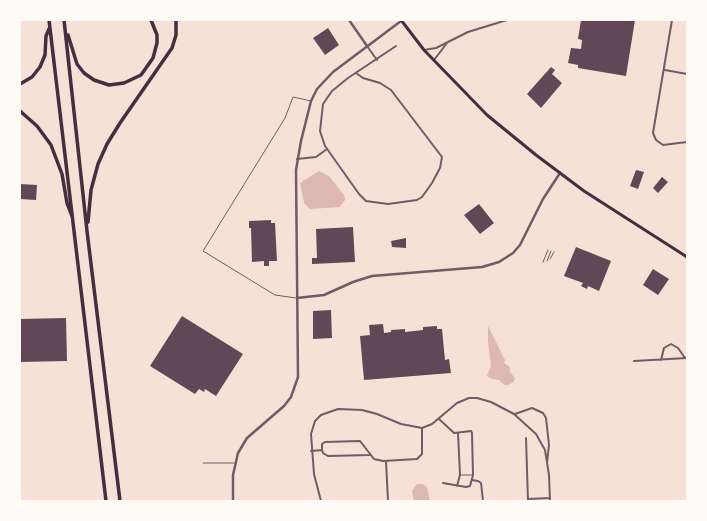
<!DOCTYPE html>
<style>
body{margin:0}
#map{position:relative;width:707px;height:521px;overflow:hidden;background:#f7e1d7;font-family:"Fira Sans",sans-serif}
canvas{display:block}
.frame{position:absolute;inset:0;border:21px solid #fffaf5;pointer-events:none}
</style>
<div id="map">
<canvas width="707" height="521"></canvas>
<div class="frame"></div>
</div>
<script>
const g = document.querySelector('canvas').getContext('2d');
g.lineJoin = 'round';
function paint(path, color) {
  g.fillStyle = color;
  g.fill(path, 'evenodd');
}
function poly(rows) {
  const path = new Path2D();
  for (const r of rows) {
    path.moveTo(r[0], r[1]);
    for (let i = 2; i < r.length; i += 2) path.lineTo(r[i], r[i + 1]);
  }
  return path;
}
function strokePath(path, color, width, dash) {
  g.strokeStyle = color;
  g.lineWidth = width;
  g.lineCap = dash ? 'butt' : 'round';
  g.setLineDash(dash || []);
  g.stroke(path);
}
paint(poly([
 [319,171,329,176,344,195,345,200,340,207,310,209,304,203,300,183],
 [488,326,505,360,504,363,510,367,510,371,515,379,514,382,508,385,504,385,499,380,492,379,487,376,491,366,488,342],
 [417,484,423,484,427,487,430,501,414,501,412,491]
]), '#dcb8b0');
paint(poly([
 [581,20,635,20,626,76,578,68,578,65,568,63,571,48,581,49,582,40,578,39],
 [328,28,339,45,325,55,313,38],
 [551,67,555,70,552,74,562,83,541,108,527,94],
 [636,170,644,172,638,189,630,186],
 [662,177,668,182,658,193,653,188],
 [20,184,37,185,36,200,20,199],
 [479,204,494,223,480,234,464,215],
 [271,220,271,223,275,223,277,261,269,261,269,266,264,266,264,261,252,262,251,228,249,228,249,221],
 [353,227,355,262,312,264,312,258,317,258,316,229],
 [406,238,406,248,392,247,391,241],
 [576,247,611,261,599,291,588,286,587,289,581,286,583,283,564,276],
 [653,269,669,279,658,295,643,285],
 [331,310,332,338,313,339,313,311],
 [182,316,243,354,216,396,205,389,204,392,199,389,195,394,150,366],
 [66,318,67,361,20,362,20,319],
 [383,324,384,333,391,332,391,330,405,329,405,332,423,330,423,327,437,326,437,329,442,329,445,360,449,359,451,373,364,380,360,336,370,335,369,325]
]), '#644757');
strokePath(poly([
 [550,259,554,252],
 [547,261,551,251],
 [543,262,548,250],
 [296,298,275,295,203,251,285,118,293,97,311,101],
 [203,463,234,463],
 [460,475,473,475]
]), '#755966', 1);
strokePath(poly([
 [672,20,653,133,656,140,663,145,687,142],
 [367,46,377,60],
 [424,50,436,48,468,32,507,20],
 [434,60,447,43],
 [665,70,687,74],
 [356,73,363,78,380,83,391,90,442,157,440,168,432,183,422,197,417,200,388,204,366,201,359,194,325,146,320,131,323,104,332,91,348,78,396,46],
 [297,159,316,157,327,149],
 [661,360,664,348,671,344,678,348,685,358],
 [634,361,687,358],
 [515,414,532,408,543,413,546,418,549,445,547,463],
 [439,419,454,433,471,431,472,433,473,475,470,486,466,487,443,483],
 [526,438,528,501],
 [322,450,322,444,325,442,360,441,374,459,383,461,417,459,422,454,422,428],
 [311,451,322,450,323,453,328,456,370,455],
 [386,461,388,501],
 [472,480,478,481,481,483,483,501],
 [457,486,460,475,458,433],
 [528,499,550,498],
 [321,501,314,474,311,434,315,421,321,415,338,409,362,410,377,414,401,424,422,428,432,424,457,403,469,398,477,398,491,402,514,414,536,434,545,450,549,475,550,501]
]), '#755966', 2);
strokePath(poly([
 [349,20,367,46],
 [297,298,324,295,353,282,372,276,482,267,499,262,513,253,520,245,543,199,560,173],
 [233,501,233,475,238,453,247,438,284,406,291,397,298,377,296,170,301,141,311,101,317,89,333,72,401,21]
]), '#755966', 2.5);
strokePath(poly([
 [401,20,424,50,487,115,536,155,584,191,687,257]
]), '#4a2c40', 3);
strokePath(poly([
 [49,20,106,501],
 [64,20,87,231,120,501],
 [68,35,77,64,84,73,94,80,109,85,124,83,141,75,153,58,157,43,157,35,151,20],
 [20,84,32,77,40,67,45,55,46,36,49,29],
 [20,111,37,126,51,145,62,174,67,203,72,216],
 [88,222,91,190,98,164,107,144,120,123,172,48,176,35,176,20]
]), '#4a2c40', 3.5);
</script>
